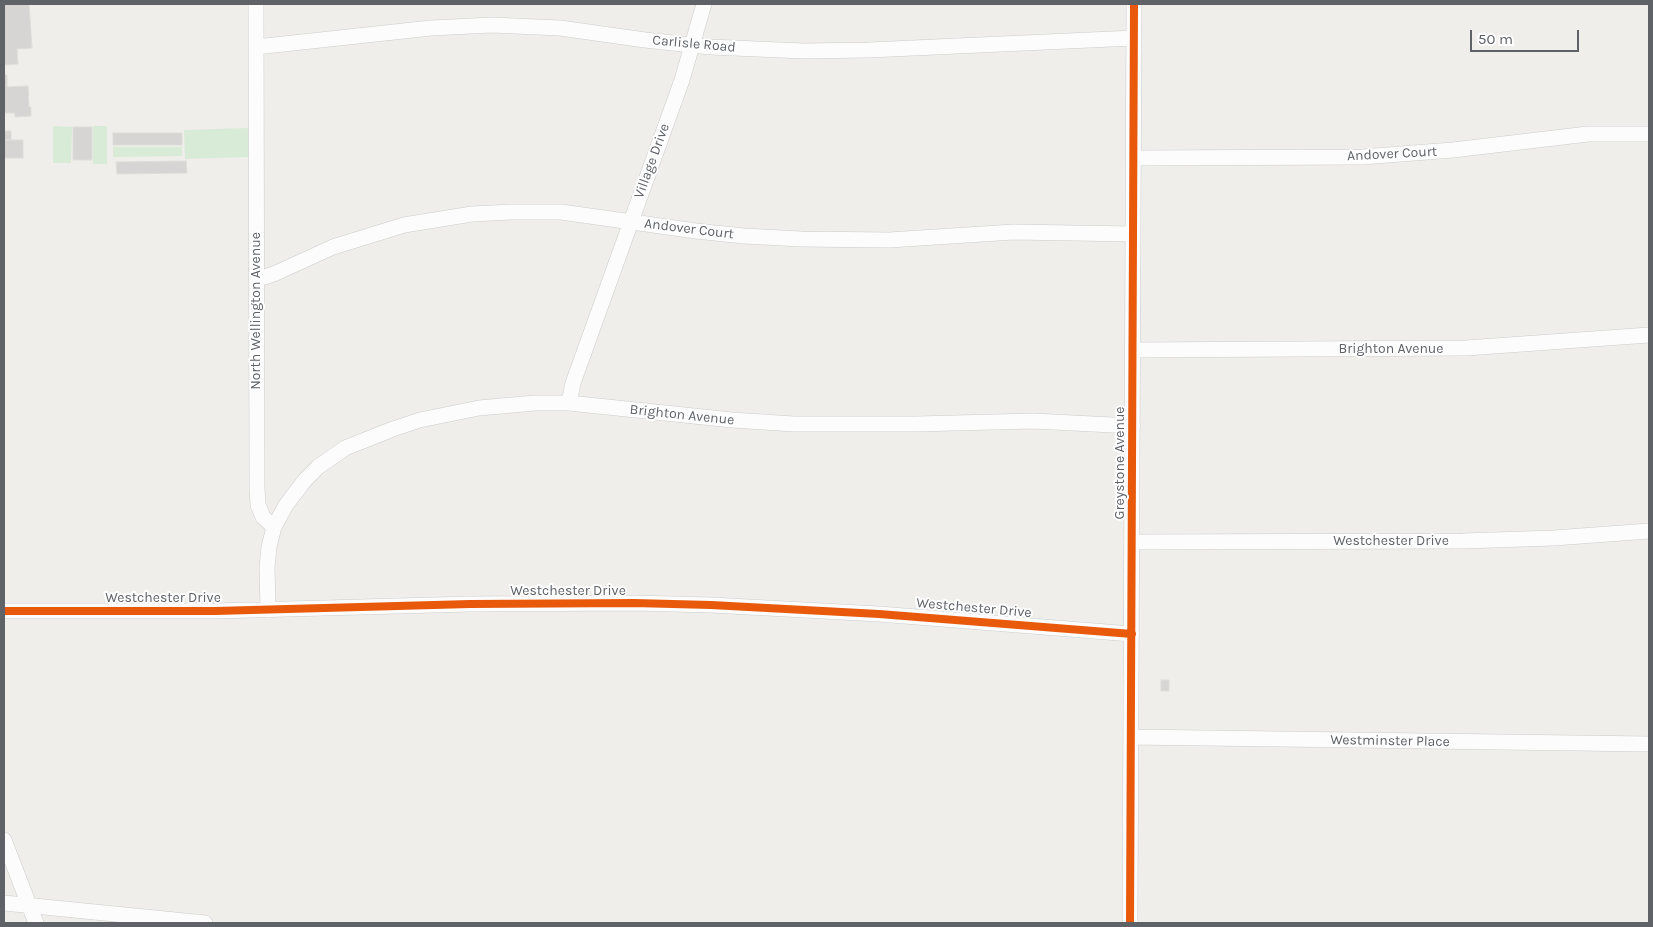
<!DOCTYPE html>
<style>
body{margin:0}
#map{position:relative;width:1653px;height:927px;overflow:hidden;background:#efeeea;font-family:Karla,sans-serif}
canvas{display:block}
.frame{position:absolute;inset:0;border:5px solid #5f6368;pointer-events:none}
.scale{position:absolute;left:1470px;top:30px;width:109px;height:22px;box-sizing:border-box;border:2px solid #5f6368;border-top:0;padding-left:6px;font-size:15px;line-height:18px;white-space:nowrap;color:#5f6368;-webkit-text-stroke:4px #fff;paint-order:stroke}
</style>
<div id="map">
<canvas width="1653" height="927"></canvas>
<div class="frame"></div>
<div class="scale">50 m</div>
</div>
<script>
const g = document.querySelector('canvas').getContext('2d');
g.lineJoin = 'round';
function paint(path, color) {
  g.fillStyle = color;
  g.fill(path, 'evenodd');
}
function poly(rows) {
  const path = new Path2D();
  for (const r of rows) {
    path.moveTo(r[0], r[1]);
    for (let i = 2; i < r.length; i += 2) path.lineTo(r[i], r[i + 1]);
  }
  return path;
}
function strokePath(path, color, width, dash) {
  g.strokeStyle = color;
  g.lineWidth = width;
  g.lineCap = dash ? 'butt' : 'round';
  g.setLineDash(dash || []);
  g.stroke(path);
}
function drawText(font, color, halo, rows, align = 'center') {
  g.font = font + ' Karla,sans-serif';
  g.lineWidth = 4;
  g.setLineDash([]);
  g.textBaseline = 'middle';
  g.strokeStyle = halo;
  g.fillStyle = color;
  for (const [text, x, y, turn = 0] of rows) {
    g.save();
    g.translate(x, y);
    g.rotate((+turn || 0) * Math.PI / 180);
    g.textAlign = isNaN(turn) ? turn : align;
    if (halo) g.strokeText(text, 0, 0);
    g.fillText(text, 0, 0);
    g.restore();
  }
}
paint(poly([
 [53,126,72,127,71,163,53,163],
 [93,126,107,126,107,164,93,164],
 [249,128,249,157,185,159,184,130],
 [113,147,182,147,182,156,113,157]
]), '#d8ebd6');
const building = poly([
 [4,4,29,4,32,48,17,49,18,64,4,65,4,4],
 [4,75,7,75,7,87,28,86,29,107,31,107,31,116,15,117,15,113,4,113,4,75],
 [73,127,92,127,92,160,73,160,73,127],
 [4,131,11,131,11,140,4,140,4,131],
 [113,133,182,133,182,145,113,145,113,133],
 [4,140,23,140,23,158,4,158,4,140],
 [186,161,187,173,117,174,116,162,186,161],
 [1161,680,1169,680,1169,691,1161,691,1161,680]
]);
paint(building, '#d6d5d3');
strokePath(building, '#deddd9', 1);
const minor = poly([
 [256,4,257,488,258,505,263,517,274,527,269,547,267,568,268,610],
 [256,47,431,28,492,25,560,28,645,40,710,47,804,51,869,50,1134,38],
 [1133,158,1362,157,1453,150,1588,134,1649,134],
 [256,277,265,277,276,273,333,247,404,225,472,214,511,212,561,212,696,231,744,236,801,239,889,240,1014,232,1133,234],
 [1133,350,1466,348,1649,335],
 [569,403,573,383,682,80,704,4],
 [274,527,286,505,305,480,318,467,345,448,393,429,420,420,479,408,535,403,569,403,732,420,794,424,916,424,1033,421,1133,426],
 [1132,542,1463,541,1554,538,1649,531],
 [4,611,215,611,470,604,634,603,711,605,879,614,1132,634],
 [1131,737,1649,744],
 [4,840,36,923],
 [4,903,205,923],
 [1130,923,1134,4]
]);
strokePath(minor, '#cbcccc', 16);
strokePath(minor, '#fdfcfc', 15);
strokePath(poly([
 [4,611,215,611,470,604,634,603,711,605,879,614,1132,634],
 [1130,923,1134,4]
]), '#e8590c', 8);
drawText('14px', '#5f6368', '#fff', [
 ["Carlisle Road",694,44,5],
 ["Andover Court",1392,154,-3],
 ["Village Drive",652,161,-70],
 ["Andover Court",689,229,7],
 ["North Wellington Avenue",256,311,-90],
 ["Brighton Avenue",1391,349],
 ["Brighton Avenue",682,415,6],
 ["Greystone Avenue",1120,463,-90],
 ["Westchester Drive",1391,541],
 ["Westchester Drive",568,591],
 ["Westchester Drive",163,598],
 ["Westchester Drive",974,608,5],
 ["Westminster Place",1390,741,1]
]);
</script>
